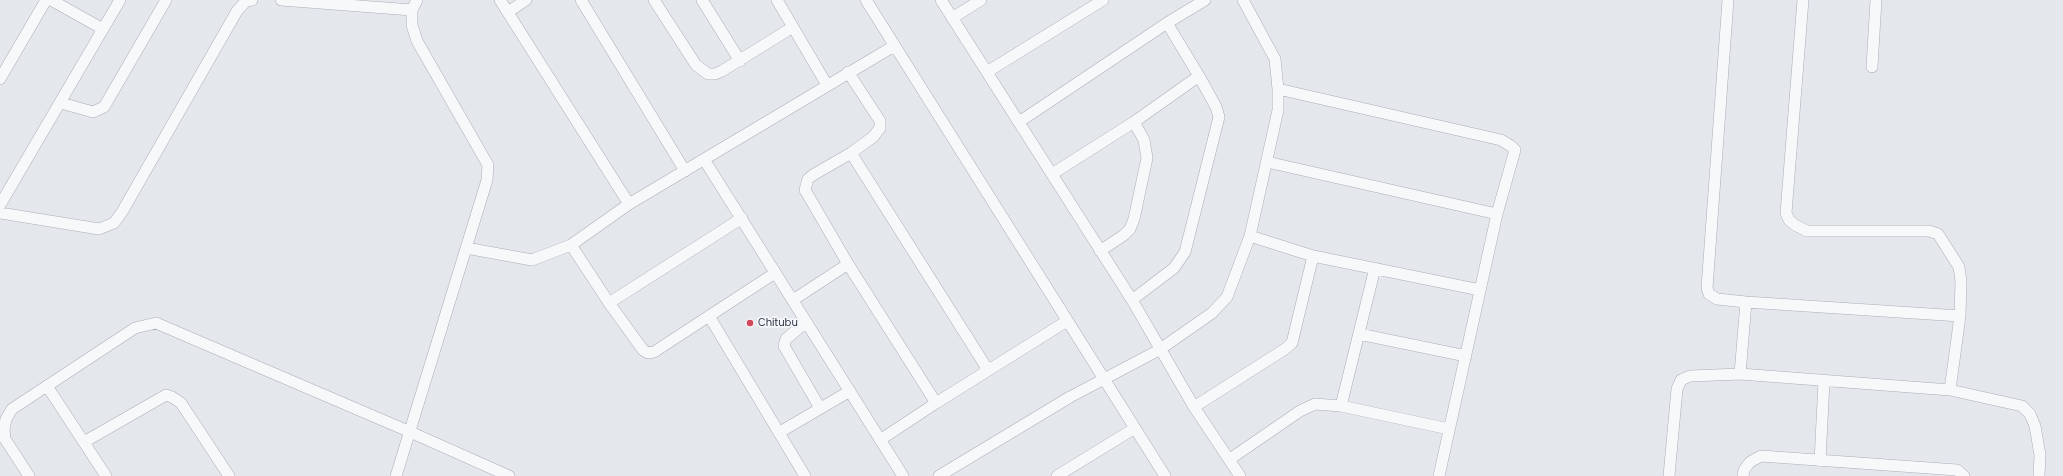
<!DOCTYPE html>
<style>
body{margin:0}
canvas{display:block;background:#e4e7ec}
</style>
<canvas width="2063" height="476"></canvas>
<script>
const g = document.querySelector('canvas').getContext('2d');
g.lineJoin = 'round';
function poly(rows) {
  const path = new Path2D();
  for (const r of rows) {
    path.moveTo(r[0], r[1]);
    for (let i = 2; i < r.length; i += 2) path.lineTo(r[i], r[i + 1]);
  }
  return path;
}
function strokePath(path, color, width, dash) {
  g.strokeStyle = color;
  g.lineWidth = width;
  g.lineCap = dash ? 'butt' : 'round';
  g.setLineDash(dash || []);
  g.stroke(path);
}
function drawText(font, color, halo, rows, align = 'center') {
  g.font = font + ' Poppins,sans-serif';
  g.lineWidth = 3.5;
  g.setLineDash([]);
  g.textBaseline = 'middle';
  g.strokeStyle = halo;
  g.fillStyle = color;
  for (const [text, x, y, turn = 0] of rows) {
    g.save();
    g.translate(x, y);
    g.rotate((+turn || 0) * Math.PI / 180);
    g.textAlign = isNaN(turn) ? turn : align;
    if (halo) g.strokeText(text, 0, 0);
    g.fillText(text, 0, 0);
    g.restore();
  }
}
const minor = poly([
 [51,0,103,29],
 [281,0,412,10],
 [500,0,629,204],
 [581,0,685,171],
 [654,0,696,65,708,74,715,74,722,71,793,27],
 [702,0,740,61],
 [777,0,827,85],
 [866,0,1165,476],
 [941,0,1132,300,1194,407,1240,476],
 [1728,0,1707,288,1709,294,1717,299,1746,302,1960,316],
 [1803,0,1786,213,1789,220,1795,225,1807,231,1929,231,1938,234,1959,267,1961,281,1960,316,1950,390],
 [508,12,526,0],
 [952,18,981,0],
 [1872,67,1876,0],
 [848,72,880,121,880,128,873,137,851,153,813,175,808,179,805,190,848,264,936,403],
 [987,72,1103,0],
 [0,79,46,0],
 [1278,89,1501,140,1511,146,1515,150,1497,214,1439,476],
 [61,103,93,112,104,107,166,0],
 [1019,122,1167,23,1205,0],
 [851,153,988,370],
 [705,161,903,476],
 [1267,162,1497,214],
 [1052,174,1134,122,1199,76,1167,23],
 [0,205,120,0],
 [0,213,99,229,114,223,122,212,237,11,246,1,252,0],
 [1250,236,1313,256,1480,290],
 [571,245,609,303,643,350,648,353,654,352,775,273],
 [466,248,532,260,571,245,629,204,894,46],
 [1100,251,1124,235,1130,229,1134,219,1147,158,1144,140,1134,122],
 [793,300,848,264],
 [1132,300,1174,268,1185,252,1219,117,1216,107,1199,76],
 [609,303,742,218],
 [709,316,805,476],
 [806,322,786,339,784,346,820,408],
 [1359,334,1466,356],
 [1740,374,1746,302],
 [47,386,106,476],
 [1341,406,1375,268],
 [1194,407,1285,349,1292,343,1313,256],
 [780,432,850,391],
 [880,440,936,403,1067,321],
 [84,442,166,395,172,397,181,403,229,476],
 [1230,459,1300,411,1315,404,1341,406,1449,429],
 [1820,461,1824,381],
 [29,476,5,439,4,430,6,419,12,409,135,328,156,323,408,431,509,476],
 [396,476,487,180,488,165,417,41,412,25,412,10,417,0],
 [939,476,1070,397,1159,350,1212,313,1227,297,1250,236,1278,110,1278,89,1275,59,1243,0],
 [1057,476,1135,428],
 [1669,476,1677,389,1681,380,1690,376,1740,374,1950,390,2022,406,2030,414,2035,426,2040,455,2039,476],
 [1743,476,1744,470,1750,462,1761,456,1957,470,1964,476]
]);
strokePath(minor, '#a9aeb7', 12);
strokePath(minor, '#f7f8fa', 11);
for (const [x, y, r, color] of [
 [750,323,4,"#d1495b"]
]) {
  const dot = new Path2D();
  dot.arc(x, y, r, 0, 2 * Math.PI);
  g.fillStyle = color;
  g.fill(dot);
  strokePath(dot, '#f4f6f9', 1.5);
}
drawText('10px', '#2b3445', '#f4f6f9', [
 ["Chitubu",758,323]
], 'left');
</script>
